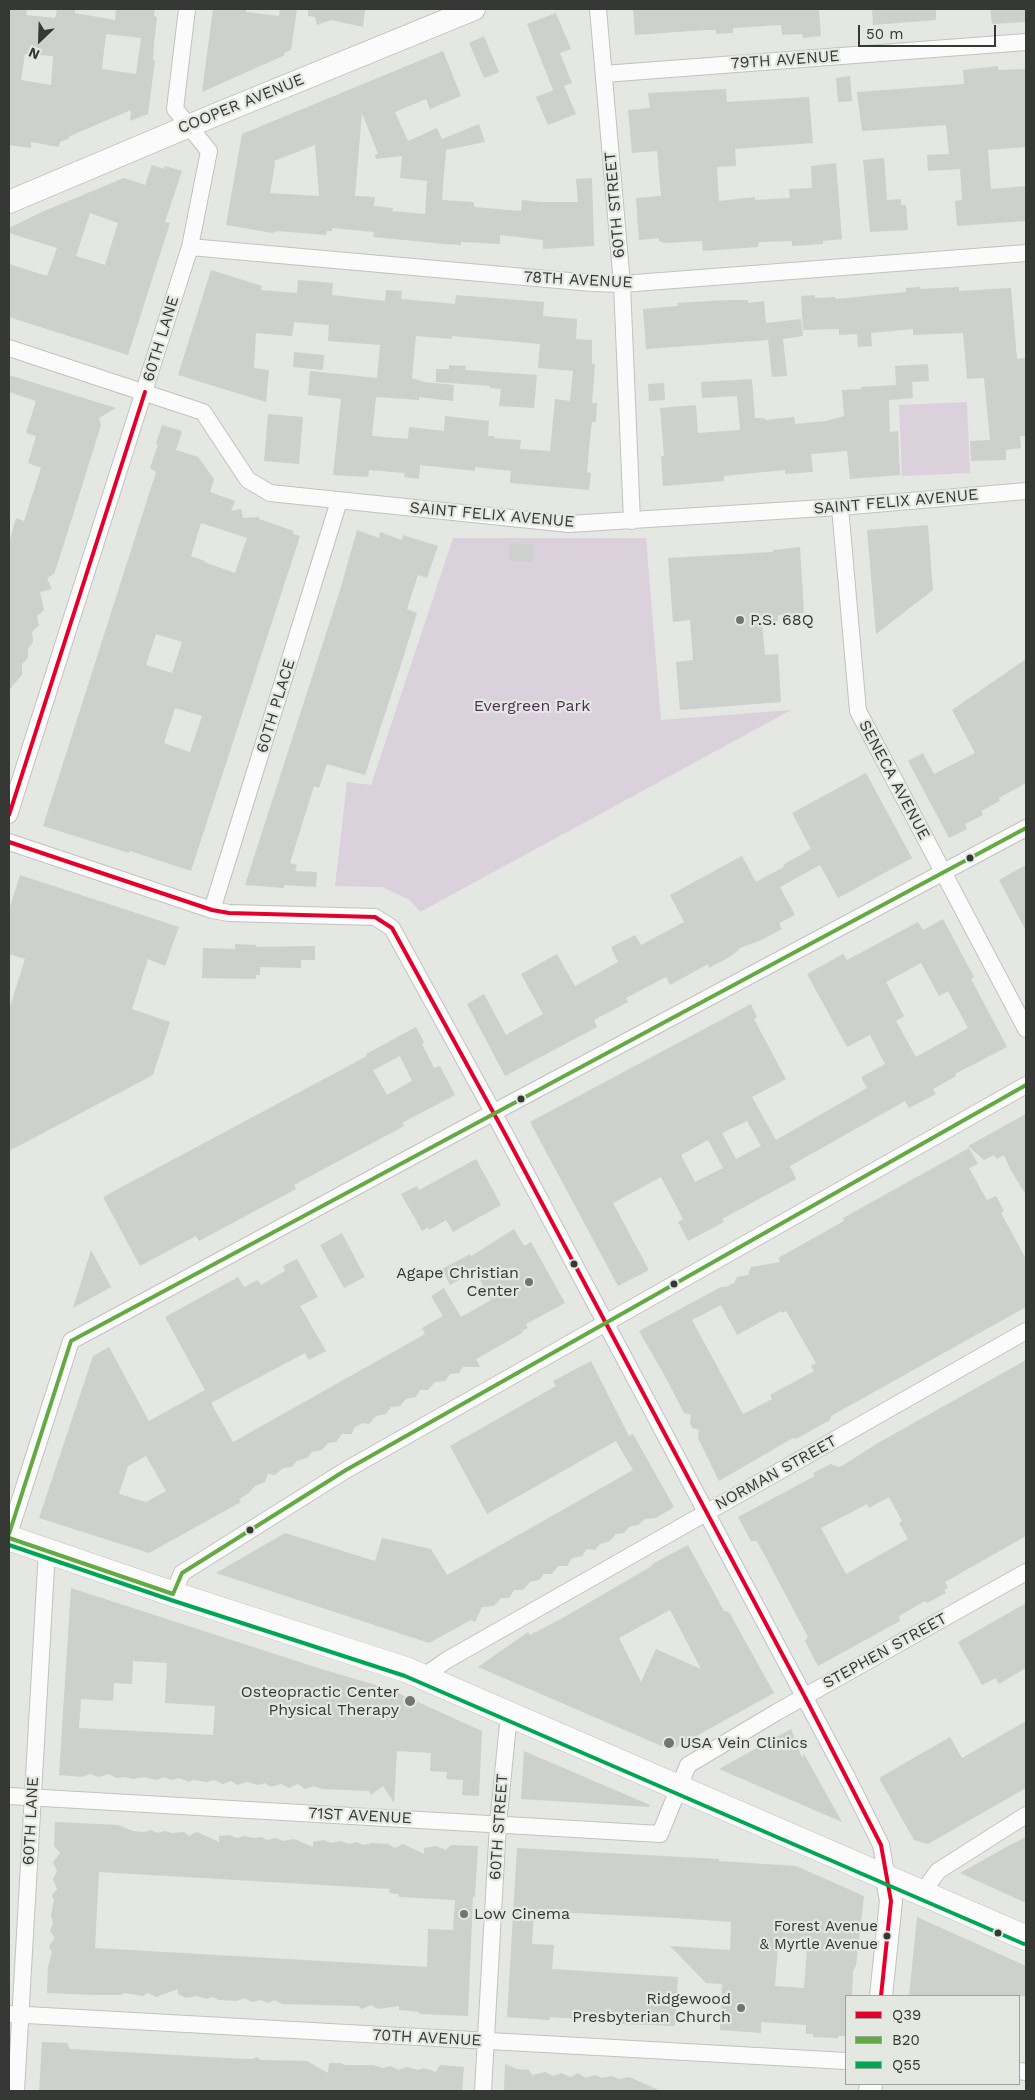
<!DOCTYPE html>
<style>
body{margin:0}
#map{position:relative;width:1035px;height:2100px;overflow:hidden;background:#e4e7e2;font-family:"Work Sans",sans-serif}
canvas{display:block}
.frame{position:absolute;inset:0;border:10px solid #363836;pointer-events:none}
.legend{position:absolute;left:845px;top:1995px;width:175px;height:90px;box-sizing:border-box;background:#e3e8e1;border:1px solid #9ea29d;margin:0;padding:6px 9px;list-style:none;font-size:15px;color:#363836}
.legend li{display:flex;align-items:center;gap:10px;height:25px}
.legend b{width:25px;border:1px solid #9ea29d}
.north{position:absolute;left:15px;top:15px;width:50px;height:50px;-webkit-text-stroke:4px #e3e8e1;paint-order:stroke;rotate:204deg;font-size:14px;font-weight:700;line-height:20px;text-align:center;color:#363836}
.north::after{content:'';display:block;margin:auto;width:18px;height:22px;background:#363836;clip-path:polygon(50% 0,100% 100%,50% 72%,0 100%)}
.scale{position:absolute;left:858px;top:25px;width:138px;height:22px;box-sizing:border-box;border:2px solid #363836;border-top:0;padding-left:6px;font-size:15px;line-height:18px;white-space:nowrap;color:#363836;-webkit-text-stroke:4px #e3e8e1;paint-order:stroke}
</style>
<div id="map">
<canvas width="1035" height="2100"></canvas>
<div class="frame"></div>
<ul class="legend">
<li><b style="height:6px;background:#e4002b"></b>Q39</li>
<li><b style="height:6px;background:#64aa43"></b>B20</li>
<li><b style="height:6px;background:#00a651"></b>Q55</li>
</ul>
<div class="north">N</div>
<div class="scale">50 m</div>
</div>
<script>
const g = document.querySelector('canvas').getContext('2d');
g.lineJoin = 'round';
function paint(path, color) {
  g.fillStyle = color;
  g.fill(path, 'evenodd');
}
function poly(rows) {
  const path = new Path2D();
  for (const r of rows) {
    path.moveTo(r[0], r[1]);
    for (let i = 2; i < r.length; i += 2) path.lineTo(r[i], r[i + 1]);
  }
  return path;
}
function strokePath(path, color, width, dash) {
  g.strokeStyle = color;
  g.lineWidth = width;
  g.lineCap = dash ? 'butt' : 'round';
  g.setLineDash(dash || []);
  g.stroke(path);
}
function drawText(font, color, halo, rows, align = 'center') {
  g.font = font + ' "Work Sans",sans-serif';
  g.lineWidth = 4.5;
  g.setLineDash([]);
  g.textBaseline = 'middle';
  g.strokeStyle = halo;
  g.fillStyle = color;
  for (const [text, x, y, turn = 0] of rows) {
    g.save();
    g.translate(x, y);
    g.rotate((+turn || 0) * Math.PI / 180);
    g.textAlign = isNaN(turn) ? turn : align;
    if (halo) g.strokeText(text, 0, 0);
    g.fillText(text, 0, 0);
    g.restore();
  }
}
paint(poly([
 [967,402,970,473,902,476,899,405],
 [453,538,646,538,661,720,791,710,420,912,410,900,382,887,335,886,347,782,371,785]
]), '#dbd1dc');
paint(poly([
 [9,9,27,9,26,15,55,18,57,9,75,9,75,13,115,20,116,9,155,9,154,16,157,17,154,44,153,60,155,61,148,114,130,121,131,110,70,136,68,139,60,142,59,147,31,142,31,148,9,145],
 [106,34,141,38,136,74,102,69],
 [25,54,53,56,51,85,21,80],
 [213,9,246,9,246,12,279,16,280,9,297,9,291,50,284,53,285,55,202,92],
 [308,9,365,9,363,27,331,20,317,25,315,17,308,16],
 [633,9,819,9,821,36,803,38,802,34,782,35,781,25,733,28,733,33,716,34,716,30,706,30,635,35],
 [872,9,936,9,936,20,873,25],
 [990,9,1026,9,1026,22,992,24],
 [556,13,571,49,560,53,572,83,553,90,527,24],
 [484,36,499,72,484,78,469,43],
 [443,51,461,96,430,109,426,99,395,112,408,141,437,128,442,139,479,124,485,142,446,150,442,200,474,202,474,207,521,211,522,200,540,202,578,202,576,179,592,178,594,246,543,249,543,240,500,235,500,244,461,242,461,245,445,244,373,237,374,232,332,228,332,231,327,231,326,235,278,231,272,233,226,225,242,134],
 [362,113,378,154,375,155,376,159,402,156,400,178,427,181,425,214,392,211,393,208,374,206,375,197,355,196],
 [315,145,319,196,270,193,275,164,274,161],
 [998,66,998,70,1026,69,1026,147,988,150,991,189,1026,186,1026,221,957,226,955,201,962,200,960,169,928,171,927,155,949,154,946,125,862,131,857,92,964,84,963,70],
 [850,76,852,101,838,102,836,78],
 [564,86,576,114,548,125,536,97],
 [726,89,727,102,809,97,813,143,735,149,736,166,717,167,719,201,755,197,755,200,790,198,789,189,812,188,811,166,836,163,842,239,823,241,823,244,792,246,792,241,759,242,758,247,703,251,702,241,666,243,659,241,659,238,639,240,636,198,661,196,657,151,632,153,628,110,650,108,648,93],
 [884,158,887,200,901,199,901,205,906,205,908,230,870,232,863,160],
 [152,165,164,169,165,166,182,171,165,222,170,223,128,355,9,317,9,264,47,276,57,248,9,233,9,228,44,211,124,178,145,185],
 [90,213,118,223,105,265,76,256],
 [211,270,262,286,261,290,297,293,298,280,333,283,332,295,385,301,386,290,402,291,401,299,455,304,456,295,544,302,543,316,577,319,576,339,592,340,592,364,595,364,592,403,597,403,596,422,592,422,590,439,587,472,591,473,589,490,510,483,511,471,475,467,475,471,420,465,419,479,404,477,405,473,369,470,368,477,333,475,341,399,308,395,310,371,377,378,380,345,328,341,329,325,294,322,292,336,256,333,254,368,269,370,266,402,178,375],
 [416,336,452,339,452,336,540,344,538,368,573,371,570,401,555,399,550,451,520,449,521,440,494,438,494,436,488,436,489,421,445,416,444,431,409,427,408,439,372,436,376,397,419,400,419,397,453,401,454,385,424,382,412,378],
 [920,287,921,289,959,287,959,291,1011,288,1017,359,1026,358,1026,436,1020,436,1021,448,1006,450,1006,460,971,461,970,441,990,440,984,378,967,379,963,333,913,335,913,329,871,333,872,346,858,347,857,334,839,335,839,329,803,330,801,296,815,295,815,298,835,297,836,299,906,292,906,288],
 [727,300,748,300,748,303,764,301,766,323,801,319,803,336,783,339,787,376,772,377,768,340,646,349,643,309,678,306,677,303],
 [294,352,324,355,323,370,293,367],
 [928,364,929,381,912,382,913,398,889,400,890,432,898,431,900,475,850,479,847,451,811,454,813,472,785,474,785,470,744,474,724,476,724,481,663,486,661,456,664,456,660,408,696,405,698,433,740,430,737,396,702,398,701,382,752,379,755,418,765,418,765,420,794,417,795,424,826,421,844,416,842,390,861,389,861,387,896,385,895,366],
 [449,365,466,366,465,370,537,375,534,408,499,406,501,389,490,388,490,386,436,382,436,369,449,369],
 [9,375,116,408,99,418,101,425,63,547,54,574,47,578,52,589,40,592,44,610,37,616,39,625,32,632,33,642,28,649,28,658,22,664,22,675,9,690,9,543,16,518,24,521,41,468,28,463,36,436,26,433,36,401,9,392],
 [664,383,665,400,649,401,648,384],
 [268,414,303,417,299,464,264,461],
 [162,425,182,431,176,450,198,457,214,479,210,492,235,501,231,511,241,509,243,518,259,517,259,519,294,531,293,534,300,536,191,871,130,851,129,853,43,826,156,472,150,468,158,445,156,444],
 [201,523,247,538,235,573,204,562,205,561,191,556],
 [156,634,182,642,172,673,146,665],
 [175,708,202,716,190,752,164,743],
 [928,525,933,590,876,634,867,530],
 [357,530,379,538,380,532,402,540,403,535,438,546,427,578,418,575,407,609,417,613,399,671,365,775,327,764,319,788,314,786,290,863,297,865,295,871,317,872,316,887,284,885,284,888,245,885,341,587],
 [510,543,534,545,532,562,509,560],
 [800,547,804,613,778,615,778,621,762,622,765,655,778,654,781,702,680,710,676,662,693,660,690,620,673,622,668,558,773,552,773,550],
 [1026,659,1026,783,999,798,1000,801,981,811,983,815,965,824,967,829,949,838,908,761,923,753,934,774,975,753,952,710],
 [866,773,912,858,838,898,820,865,780,887,795,915,779,923,782,929,759,941,740,948,733,955,709,968,708,964,670,985,666,977,626,998,628,1002,594,1020,597,1027,505,1076,467,1004,484,994,506,1035,543,1014,521,974,557,954,575,986,618,962,611,947,635,935,641,945,684,922,670,895,742,856,756,882,784,867,783,865,811,849,792,813],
 [1026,865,1026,931,999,880],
 [20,875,179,927,165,966,148,959,132,1009,170,1022,153,1075,9,1151,9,1010,25,959,9,954,9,910],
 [943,919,974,977,971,979,1007,1047,955,1074,956,1076,933,1089,936,1094,909,1108,905,1101,790,1166,796,1179,722,1219,724,1222,688,1241,678,1222,683,1219,661,1177,613,1203,649,1270,618,1286,530,1122,751,1004,757,1017,754,1019,786,1079,752,1097,776,1140,867,1088,861,1077,885,1064,870,1035,847,1047,807,974,843,954,847,960,918,922,923,930],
 [921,963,939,996,948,991,968,1028,916,1057,896,1021,904,1016,886,982],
 [747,1121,761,1146,736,1159,722,1133],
 [708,1140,723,1168,695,1182,681,1155],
 [235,944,256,945,256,947,315,946,315,960,301,960,301,968,260,967,260,975,256,975,256,979,202,978,203,948,235,949],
 [416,1027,424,1042,422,1044,434,1068,440,1066,455,1095,402,1123,404,1126,294,1185,296,1189,199,1241,196,1236,140,1266,103,1197,367,1056,366,1054],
 [400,1056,412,1081,387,1095,373,1070],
 [1026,1114,1026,1195,1010,1169,1004,1155,997,1159,994,1155,984,1160,968,1146],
 [969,1148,978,1164,969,1168,987,1200,996,1196,1004,1211,1001,1213,1026,1259,1026,1307,831,1416,830,1420,796,1439,793,1438,719,1481,698,1438,699,1430,692,1428,690,1423,691,1415,684,1413,666,1378,639,1331,721,1287,726,1287,734,1283,737,1277,748,1275,751,1267,780,1262,778,1258,844,1221,843,1218],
 [721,1305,737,1335,781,1311,782,1313,786,1311,816,1363,811,1366,814,1371,770,1395,772,1399,743,1414,692,1320],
 [476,1159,501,1205,453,1232,446,1220,429,1230,428,1227,422,1231,401,1194,417,1186,419,1190],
 [514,1229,524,1246,531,1242,565,1303,526,1324,528,1328,523,1330,522,1333,476,1359,480,1367,463,1367,459,1373,450,1374,445,1381,435,1382,428,1390,420,1390,416,1397,406,1399,400,1406,391,1407,386,1414,376,1416,369,1424,362,1423,354,1428,352,1434,342,1434,336,1442,328,1443,322,1450,312,1452,307,1458,297,1461,292,1467,283,1468,275,1475,268,1474,265,1482,255,1486,249,1493,239,1499,241,1502,149,1553,39,1518,93,1356,109,1347,149,1421,205,1390,165,1317,238,1277,244,1287,258,1280,261,1285,285,1271,283,1266,297,1259,318,1297,300,1306,326,1351,309,1360,305,1353,211,1403,233,1442,425,1334,422,1328,443,1316,431,1296,444,1288,461,1317,491,1300,475,1271,450,1285,442,1269,470,1254,471,1256],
 [146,1456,166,1491,146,1502,119,1494,128,1466],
 [342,1233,365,1277,344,1288,320,1245],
 [91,1250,111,1287,73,1308],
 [1026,1360,1026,1536,945,1582,948,1588,944,1590,946,1593,927,1603,925,1601,899,1616,900,1621,818,1666,805,1641,808,1637,757,1541,751,1541,738,1517,815,1476,813,1473,831,1464,839,1467,845,1464,878,1443],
 [889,1497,902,1521,899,1523,908,1539,846,1574,821,1528,867,1504,869,1508],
 [591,1361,629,1436,633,1434,674,1507,656,1518,645,1519,638,1525,629,1527,624,1533,616,1534,610,1541,600,1544,595,1550,587,1549,582,1556,572,1558,567,1566,558,1566,552,1574,544,1574,539,1580,530,1582,523,1590,514,1590,509,1598,501,1598,494,1606,482,1607,475,1622,471,1620,429,1643,216,1573,285,1533,375,1561,382,1538,431,1549,447,1575,460,1568,633,1470,616,1441,487,1514,450,1446,556,1386,553,1381],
 [688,1545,724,1611,729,1612,774,1693,671,1750,478,1667,528,1632,530,1635,561,1619,650,1567,654,1563],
 [670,1610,701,1669,656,1649,641,1682,619,1638],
 [71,1588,318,1668,389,1689,482,1731,479,1796,462,1795,463,1780,446,1779,447,1772,430,1771,431,1753,397,1751,394,1803,383,1786,371,1795,369,1791,322,1789,314,1786,305,1789,298,1784,289,1788,281,1784,271,1787,265,1783,258,1785,247,1782,237,1785,231,1781,223,1784,214,1780,207,1782,193,1780,189,1782,179,1778,172,1780,163,1777,157,1780,144,1777,133,1779,125,1777,116,1778,109,1774,99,1777,90,1774,82,1777,59,1775],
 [133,1661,167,1663,165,1703,215,1706,213,1735,79,1728,81,1699,113,1701,114,1683,132,1684],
 [1026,1603,1026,1668,999,1684,996,1678,982,1685,958,1642],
 [1026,1721,1026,1788,928,1844,914,1840,879,1778,950,1737,962,1758],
 [791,1729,802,1758,804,1754,842,1822,719,1769],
 [524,1751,650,1805,649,1807,521,1799],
 [55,1822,118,1825,133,1831,144,1832,151,1830,157,1833,165,1831,172,1833,184,1832,189,1836,197,1832,219,1842,219,1836,229,1835,237,1838,245,1836,253,1838,261,1837,267,1840,276,1838,283,1841,294,1839,313,1847,313,1842,323,1840,332,1843,340,1841,349,1844,356,1842,363,1845,372,1843,388,1844,395,1848,403,1844,424,1854,424,1848,436,1846,446,1850,451,1845,478,1846,475,1897,473,1897,468,2016,419,2014,420,2012,399,2010,399,2006,378,2009,371,2005,362,2009,358,2006,282,2004,274,2000,269,2003,260,2000,252,2002,244,1998,237,2001,219,2000,212,1997,206,1999,196,1996,186,1998,178,1994,178,1989,156,1997,148,1993,143,1996,125,1993,120,1995,94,1995,47,1993,48,1967,52,1952,49,1946,55,1938,50,1931,53,1923,51,1915,54,1900,52,1895,57,1889,53,1879,57,1871,53,1862,60,1853,54,1846],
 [99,1872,390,1889,389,1893,398,1894,399,1897,455,1900,453,1930,428,1929,427,1967,95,1948],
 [1026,1837,1026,1903,960,1873,1010,1845],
 [517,1848,719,1859,719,1861,796,1866,864,1896,856,1966,853,1971,852,1996,846,1996,845,2036,838,2036,838,2038,813,2037,813,2034,806,2034,806,2025,761,2022,761,2033,720,2030,722,1984,706,1983,670,1946,730,1950,731,1922,674,1918,534,1911,532,1944,554,1945,552,1969,678,1977,675,2026,594,2023,593,2020,550,2017,549,2020,507,2017],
 [778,1947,807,1949,804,1988,775,1986],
 [917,1917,1026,1966,1026,1996,909,1996],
 [42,2042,67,2043,70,2049,245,2059,252,2059,257,2057,261,2060,307,2061,328,2073,329,2063,340,2063,345,2065,373,2065,383,2068,390,2066,399,2070,407,2067,418,2070,424,2068,436,2072,440,2065,464,2067,462,2091,39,2091],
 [505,2064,517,2069,529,2070,532,2075,545,2072,553,2076,561,2073,571,2077,578,2073,586,2078,595,2075,602,2078,612,2076,619,2079,629,2077,661,2091,504,2091]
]), '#cdd0cc');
const street = poly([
 [598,9,622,284,632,521],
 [604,74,1026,42],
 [190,247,592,283,622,284,1026,253],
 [9,348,203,412,248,480,270,493,569,524,840,507,1026,491],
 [840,507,858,711,1026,1029],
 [9,815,190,247,209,151,175,109,187,9],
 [9,842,212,910,229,913,375,917,392,928,504,1132,848,1779,881,1845,887,1878],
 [212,910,339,501],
 [9,1534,71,1341,472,1124,1026,828],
 [173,1594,182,1573,346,1470,1026,1085],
 [424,1676,447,1660,1026,1331],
 [9,1796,660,1834,688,1765,777,1712,1026,1572],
 [922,1893,938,1871,1026,1815],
 [9,2014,846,2061],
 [1019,2071,1026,2072],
 [16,2091,47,1550],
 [483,2091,498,1824,509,1714]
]);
const secondary = poly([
 [9,202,215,115,474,9],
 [881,1996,891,1901,887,1878],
 [870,2091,871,2084]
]);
const primary = poly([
 [9,1538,173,1594,407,1670,1026,1938]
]);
strokePath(street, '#c1c3bf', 18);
strokePath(secondary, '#c1c3bf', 24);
strokePath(primary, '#c1c3bf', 26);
strokePath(street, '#fbfbfb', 16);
strokePath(secondary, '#fbfbfb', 22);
strokePath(primary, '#fbfbfb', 25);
strokePath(poly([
 [9,815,145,392],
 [9,842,212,910,229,913,375,917,392,928,504,1132,805,1697,881,1845,891,1901,881,1996]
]), '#e4002b', 4);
strokePath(poly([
 [9,1534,71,1341,1026,828],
 [9,1538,173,1594,182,1573,346,1470,1026,1085]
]), '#64aa43', 4);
strokePath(poly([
 [9,1545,171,1600,405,1676,1024,1944]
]), '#00a651', 4);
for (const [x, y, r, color] of [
 [740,620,5,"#737572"],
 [970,858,4.5,"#363836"],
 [521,1099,4.5,"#363836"],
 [574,1264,4.5,"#363836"],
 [529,1282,5,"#737572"],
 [674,1284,4.5,"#363836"],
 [250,1530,4.5,"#363836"],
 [410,1701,6,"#737572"],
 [669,1743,6,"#737572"],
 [464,1914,5,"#737572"],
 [998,1933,4.5,"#363836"],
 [887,1936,4.5,"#363836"],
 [741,2008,5,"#737572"]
]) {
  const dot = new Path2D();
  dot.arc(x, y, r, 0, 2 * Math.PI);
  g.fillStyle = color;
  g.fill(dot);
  strokePath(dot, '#e3e8e1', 2);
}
drawText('15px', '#363836', '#e3e8e1', [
 ["Forest Avenue",878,1927],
 ["& Myrtle Avenue",878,1945]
], 'right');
drawText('16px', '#363836', '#e3e8e1', [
 ["79TH AVENUE",785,60,-4],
 ["COOPER AVENUE",241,104,-22],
 ["60TH STREET",615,205,-95],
 ["78TH AVENUE",578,280,3],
 ["60TH LANE",161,339,-73],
 ["SAINT FELIX AVENUE",896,502,-5],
 ["SAINT FELIX AVENUE",492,515,5],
 ["60TH PLACE",276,706,-73],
 ["SENECA AVENUE",894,780,62],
 ["NORMAN STREET",776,1473,-29],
 ["STEPHEN STREET",885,1651,-29],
 ["71ST AVENUE",360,1816,3],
 ["60TH LANE",31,1821,-87],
 ["60TH STREET",499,1827,-86],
 ["70TH AVENUE",427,2038,3]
]);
drawText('16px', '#363836', '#e3e8e1', [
 ["P.S. 68Q",750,620],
 ["Agape Christian",519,1273,"right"],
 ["Center",519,1291,"right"],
 ["Osteopractic Center",399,1692,"right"],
 ["Physical Therapy",399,1710,"right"],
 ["USA Vein Clinics",680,1743],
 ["Low Cinema",474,1914],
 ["Ridgewood",731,1999,"right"],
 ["Presbyterian Church",731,2017,"right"]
], 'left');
drawText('16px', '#4f2f55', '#e3e8e1', [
 ["Evergreen Park",532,706]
]);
</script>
